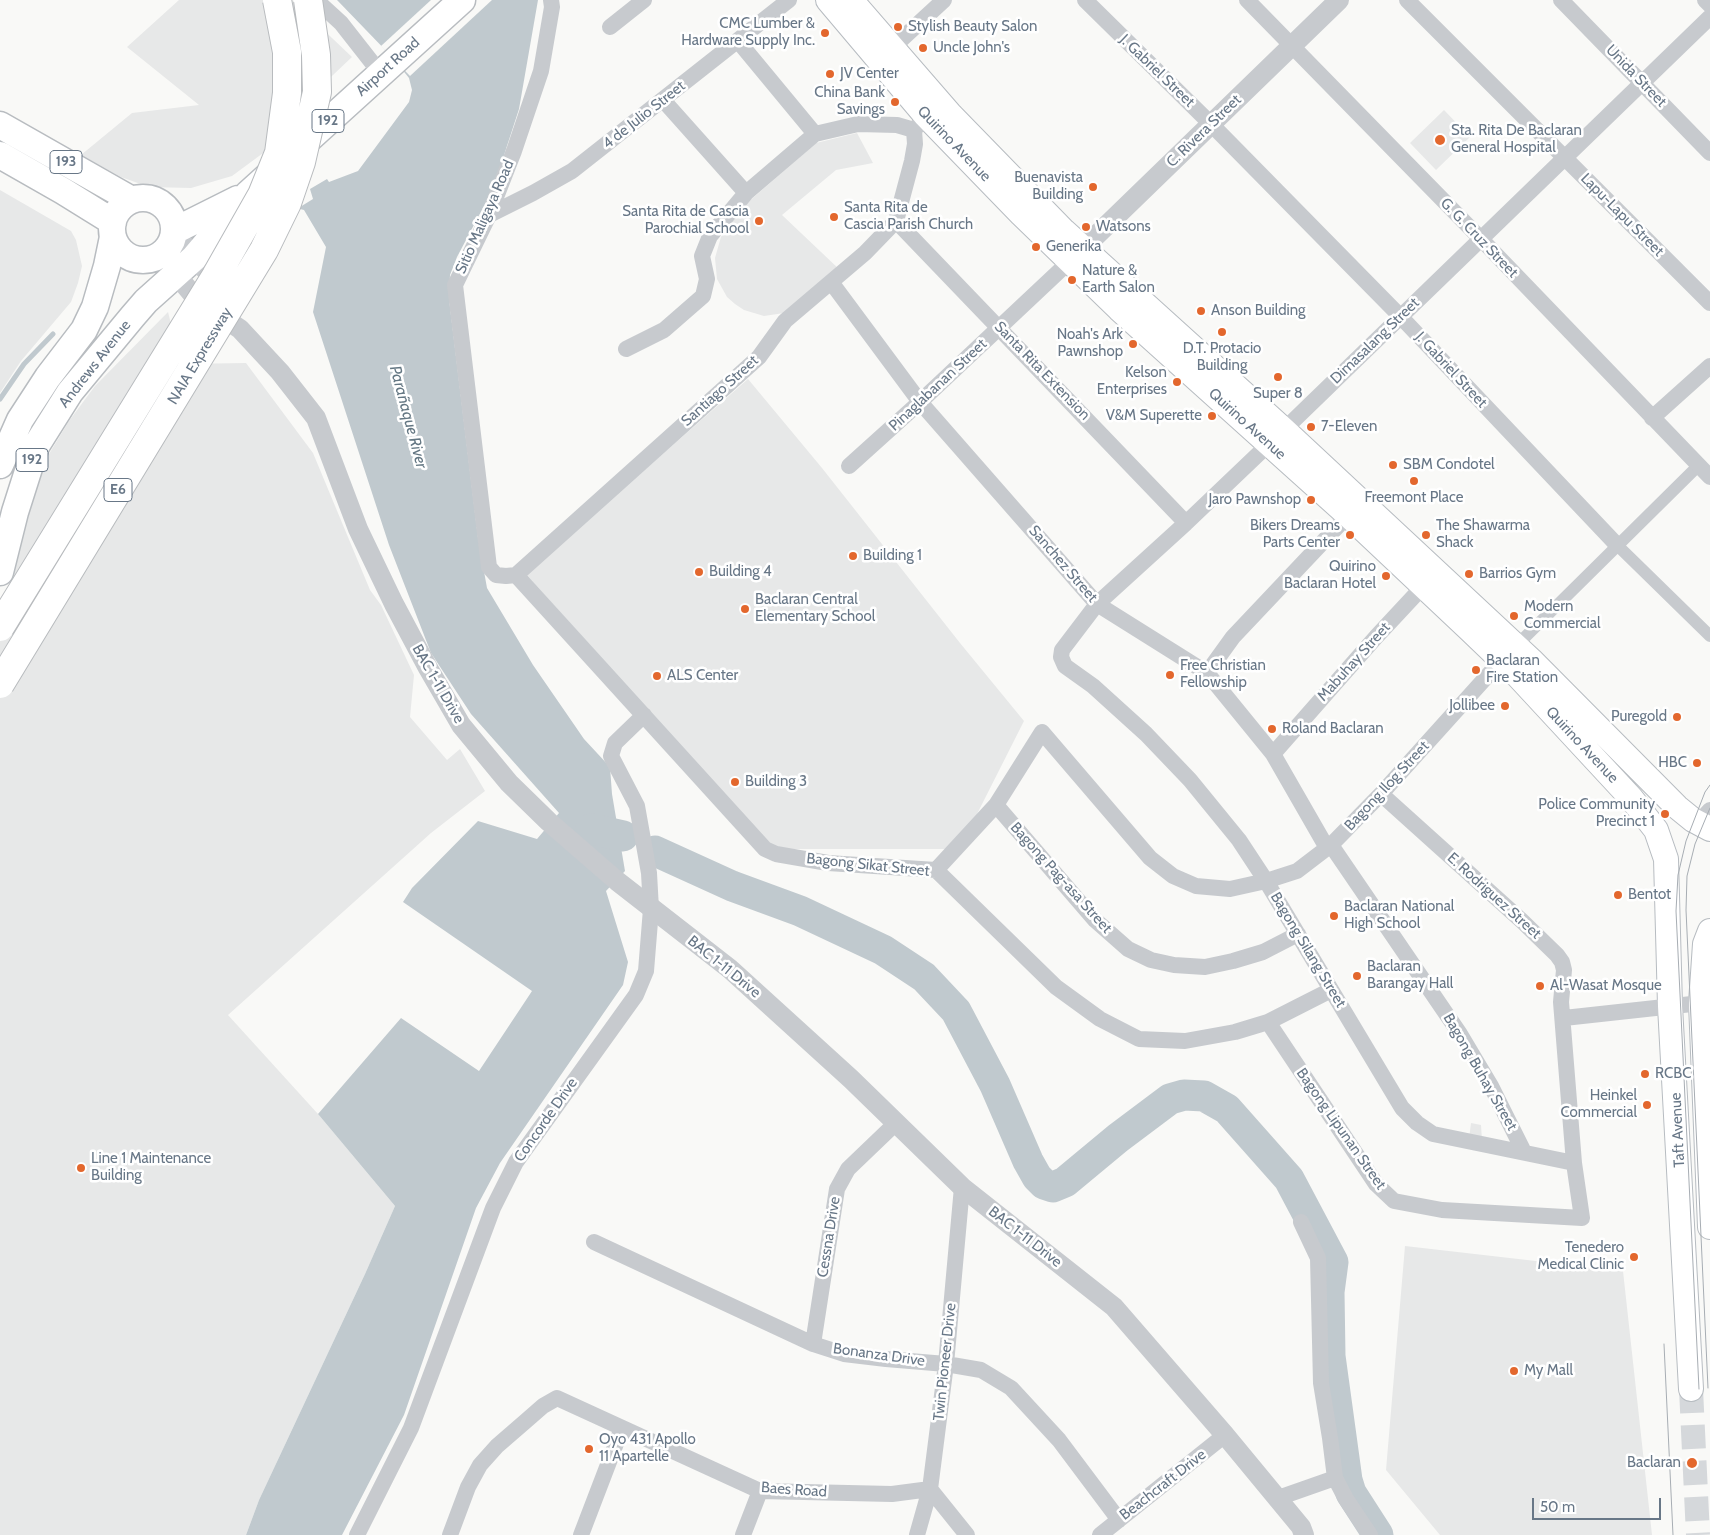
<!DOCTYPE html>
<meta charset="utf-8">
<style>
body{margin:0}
#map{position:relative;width:1710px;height:1535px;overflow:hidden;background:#f9f9f7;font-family:Cabin,sans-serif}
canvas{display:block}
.scale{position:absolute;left:1532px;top:1498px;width:129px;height:22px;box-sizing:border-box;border:2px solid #687787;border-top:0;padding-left:6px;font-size:15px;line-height:18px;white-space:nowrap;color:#687787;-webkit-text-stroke:4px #fff;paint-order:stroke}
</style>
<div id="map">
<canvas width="1710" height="1535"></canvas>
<div class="scale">50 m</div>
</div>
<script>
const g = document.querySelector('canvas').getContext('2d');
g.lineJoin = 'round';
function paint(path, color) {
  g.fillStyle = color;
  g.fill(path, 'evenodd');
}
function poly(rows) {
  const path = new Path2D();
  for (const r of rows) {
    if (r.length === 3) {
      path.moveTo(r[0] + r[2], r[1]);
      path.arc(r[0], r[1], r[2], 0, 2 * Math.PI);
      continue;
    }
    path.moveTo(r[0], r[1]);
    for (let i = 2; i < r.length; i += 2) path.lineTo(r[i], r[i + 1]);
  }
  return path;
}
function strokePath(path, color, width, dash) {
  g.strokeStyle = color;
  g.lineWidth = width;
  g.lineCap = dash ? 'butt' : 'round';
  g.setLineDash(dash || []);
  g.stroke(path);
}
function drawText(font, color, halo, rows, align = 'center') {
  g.font = font + ' Cabin,sans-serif';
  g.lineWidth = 5;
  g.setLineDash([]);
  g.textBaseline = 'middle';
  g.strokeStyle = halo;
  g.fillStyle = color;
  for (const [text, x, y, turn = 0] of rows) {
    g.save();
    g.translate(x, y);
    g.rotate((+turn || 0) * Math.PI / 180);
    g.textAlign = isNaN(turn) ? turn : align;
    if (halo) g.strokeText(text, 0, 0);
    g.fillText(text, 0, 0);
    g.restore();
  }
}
paint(poly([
 [179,0,292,0,352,57,276,129,274,145,232,176,191,188,149,187,121,177,81,155,132,113,199,105,127,47],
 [1444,110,1470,137,1436,170,1410,143],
 [857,133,873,163,836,170,782,215,840,270,784,313,764,316,744,310,735,304,727,297,717,279,715,258,721,237,739,210,816,143],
 [0,190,71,231,76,240,82,266,78,283,71,302,21,361,0,393],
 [168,312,181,364,246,363,313,453,370,590,381,605,414,675,410,717,447,760,460,749,485,791,431,833,228,1015,318,1114,395,1206,365,1274,259,1500,246,1535,0,1535,0,624,36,486,49,454,69,421,95,386],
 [748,379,822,468,960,643,1024,721,974,820,954,849,773,849,526,574],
 [1471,1123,1481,1125,1482,1140,1469,1139],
 [1405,1246,1623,1271,1652,1535,1440,1535,1386,1470]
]), '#e7e8e8');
paint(poly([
 [337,0,538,0,519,109,493,189,457,257,450,275,449,299,478,538,487,588,533,665,584,739,610,767,612,794,625,871,606,891,628,962,623,985,500,1163,476,1208,404,1415,342,1535,246,1535,259,1500,365,1274,395,1206,318,1114,401,1018,479,1071,532,991,403,902,412,888,478,821,537,839,559,813,471,714,431,653,389,545,313,312,326,247,304,210,300,209,300,207,313,199,310,189,327,179,329,182,358,171,409,102,412,90,409,78,393,58]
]), '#c0c9ce');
paint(poly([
 [431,0,492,0,410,76,381,46]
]), '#f9f9f7');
strokePath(poly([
 [0,399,24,364,53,334]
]), '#c0c9ce', 5);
strokePath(poly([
 [591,829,623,836],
 [655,851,732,886,800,911,883,950,924,977,956,1011,995,1085,1028,1161,1037,1177,1044,1184,1053,1187,1065,1182,1118,1138,1170,1099,1184,1095,1204,1096,1227,1109,1289,1179,1333,1262,1329,1292,1330,1356,1347,1480,1351,1493,1378,1535]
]), '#c0c9ce', 31);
strokePath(poly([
 [1691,1389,1698,1535]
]), '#d5d8db', 24, [24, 12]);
const secondary = poly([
 [828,0,926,116,1021,214,1119,309,1348,515,1470,630,1517,675,1631,798,1656,830,1666,859,1670,1006,1691,1389],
 [851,0,950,114,1064,231,1284,430,1531,660,1677,807,1693,820,1710,829],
 [1710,931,1705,944,1701,1003,1710,1227]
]);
const primary = poly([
 [0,125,132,200],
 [0,155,63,191,113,222],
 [143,229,31],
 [174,231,238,199],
 [0,465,20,420,48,377,84,330,95,307,107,266,113,237],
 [0,572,15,512,36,446,70,392,133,316,146,301,194,258,248,194,462,0]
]);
strokePath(secondary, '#b7bcc1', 26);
strokePath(primary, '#b8bcc0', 29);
strokePath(poly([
 [1617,545,1710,636],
 [1516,646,1699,465]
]), '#c7cace', 12);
strokePath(poly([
 [316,0,341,23,381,74],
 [551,0,552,7,541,71,514,151,489,215,455,285,489,567,496,575,506,576,516,575,759,357,785,321,865,253,896,221,912,161,915,144,914,130,933,109],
 [1085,0,1211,124,1400,316,1617,545],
 [1247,0,1481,239,1710,477],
 [1407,0,1710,303],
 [1561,0,1710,153],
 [1705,0,1710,5],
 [610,27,644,0],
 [738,41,815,134],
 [892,48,944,0],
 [663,100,746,193],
 [489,215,533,193,572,171,789,0],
 [896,221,1186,523],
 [831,282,920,402,1097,604,1207,673,1273,754,1327,848],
 [626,349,664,330,703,296,707,279,702,256,710,236,746,193,815,134,858,124,897,125,914,130],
 [1652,418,1710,366],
 [849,466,920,402,1070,261],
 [516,575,765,849,776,854,828,863,936,870,1056,987,1100,1019,1139,1039,1185,1041,1235,1032,1268,1022,1331,990],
 [1207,673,1233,637,1354,509],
 [1273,754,1376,637,1430,579],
 [996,805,1095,920,1128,949,1151,960,1174,965,1205,967,1233,961,1263,952,1298,934],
 [1699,822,1710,810],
 [1331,845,1460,1034,1491,1086,1524,1152],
 [936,870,996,805,1042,732,1150,858,1173,876,1196,886,1230,889,1266,881,1297,871,1331,845,1381,794,1508,653],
 [1564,1018,1701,1003],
 [1268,1022,1376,1184,1394,1201,1442,1210,1582,1218,1574,1163,1561,1002,1564,970,1562,962,1557,955,1522,921,1381,794],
 [1574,1163,1433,1134,1417,1123,1402,1108,1266,881,1239,840,1190,780,1146,734,1093,686,1065,666,1061,657,1062,650,1097,604,1186,523,1293,421,1710,17],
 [1301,1222,1318,1258,1321,1383,1330,1438,1335,1478,1346,1499,1370,1535],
 [594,1242,813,1344,844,1354,886,1359,946,1364,981,1370,1011,1388,1059,1440,1119,1520],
 [813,1344,837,1189,848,1169,896,1123],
 [1278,1498,1335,1478],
 [357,1535,411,1428,493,1208,516,1162,636,995,646,971,651,909,649,873,637,806,611,756,615,743,644,715],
 [450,1535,468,1487,480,1465,497,1446,527,1420,543,1406,557,1398,760,1491,892,1494,930,1489,967,1535],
 [581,1535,622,1428],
 [743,1535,760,1491],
 [917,1535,930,1489,946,1364,962,1187],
 [1100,1535,1225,1435]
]), '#c7cace', 16);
strokePath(poly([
 [174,234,217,283,221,291],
 [160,255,198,301,240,329,280,372,316,418,358,529,394,604,428,668,461,725,509,783,549,822,617,881,730,969,851,1079,962,1187,1114,1307,1225,1435,1301,1527,1304,1535],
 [1073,258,1339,0]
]), '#c7cace', 20);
strokePath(secondary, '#fff', 24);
strokePath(primary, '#fff', 26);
strokePath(poly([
 [1664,1344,1673,1535],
 [1708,1388,1686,910,1687,876,1695,844,1710,808],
 [1699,1389,1676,911,1678,875,1686,841,1705,792,1710,785]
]), '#a7adb3', 1);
const motorwayBridge = poly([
 [0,627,216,276,262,195,279,153,287,93,287,52,277,0],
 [0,684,264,250,287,203,301,162,317,92,316,55,308,0]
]);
strokePath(motorwayBridge, '#b8bbbe', 30, []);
strokePath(motorwayBridge, '#fff', 28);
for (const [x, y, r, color] of [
 [898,27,5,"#e3672d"],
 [825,33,5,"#e3672d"],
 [923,48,5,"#e3672d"],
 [830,74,5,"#e3672d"],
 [895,102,5,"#e3672d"],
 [1440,140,6,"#e3672d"],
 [1093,187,5,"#e3672d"],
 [834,217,5,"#e3672d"],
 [759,221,5,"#e3672d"],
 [1086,227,5,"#e3672d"],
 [1036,247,5,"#e3672d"],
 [1072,280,5,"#e3672d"],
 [1201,311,5,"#e3672d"],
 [1222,332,5,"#e3672d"],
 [1133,344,5,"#e3672d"],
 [1278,377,5,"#e3672d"],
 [1177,382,5,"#e3672d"],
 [1212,416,5,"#e3672d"],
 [1311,427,5,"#e3672d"],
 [1393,465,5,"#e3672d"],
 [1414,481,5,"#e3672d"],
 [1311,500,5,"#e3672d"],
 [1350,535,5,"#e3672d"],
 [1426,535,5,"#e3672d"],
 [853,556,5,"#e3672d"],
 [699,572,5,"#e3672d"],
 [1469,574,5,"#e3672d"],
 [1386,576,5,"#e3672d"],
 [745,609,5,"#e3672d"],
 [1514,616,5,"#e3672d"],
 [1476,670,5,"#e3672d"],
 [1170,675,5,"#e3672d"],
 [657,676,5,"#e3672d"],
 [1505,706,5,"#e3672d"],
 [1677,717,5,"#e3672d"],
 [1272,729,5,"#e3672d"],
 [1697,763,5,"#e3672d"],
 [735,782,5,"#e3672d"],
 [1665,814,5,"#e3672d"],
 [1618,895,5,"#e3672d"],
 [1334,916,5,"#e3672d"],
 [1357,976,5,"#e3672d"],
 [1540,986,5,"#e3672d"],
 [1645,1074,5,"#e3672d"],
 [1647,1105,5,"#e3672d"],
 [81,1168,5,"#e3672d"],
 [1634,1257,5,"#e3672d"],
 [1514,1371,5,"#e3672d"],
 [589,1449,5,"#e3672d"],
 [1692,1463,6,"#e3672d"]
]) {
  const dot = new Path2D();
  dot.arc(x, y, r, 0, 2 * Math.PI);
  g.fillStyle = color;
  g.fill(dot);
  strokePath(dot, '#fff', 2);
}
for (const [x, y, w] of [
 [328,121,32],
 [66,162,32],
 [32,460,32],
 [118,490,28]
]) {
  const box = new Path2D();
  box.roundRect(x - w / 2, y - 11.5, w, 23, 4);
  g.fillStyle = '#fff';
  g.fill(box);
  strokePath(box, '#687787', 1);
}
drawText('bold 14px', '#687787', null, [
 ["192",328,121],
 ["193",66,162],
 ["192",32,460],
 ["E6",118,490]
]);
drawText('15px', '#687787', '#fff', [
 ["CMC Lumber &",815,24,"right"],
 ["Hardware Supply Inc.",815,41,"right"],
 ["Stylish Beauty Salon",908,27],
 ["Uncle John's",933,48],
 ["JV Center",840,74],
 ["China Bank",885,93,"right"],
 ["Savings",885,110,"right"],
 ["Sta. Rita De Baclaran",1451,131],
 ["General Hospital",1451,148],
 ["Buenavista",1083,178,"right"],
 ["Building",1083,195,"right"],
 ["Santa Rita de",844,208],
 ["Cascia Parish Church",844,225],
 ["Santa Rita de Cascia",749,212,"right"],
 ["Parochial School",749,229,"right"],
 ["Watsons",1096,227],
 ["Generika",1046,247],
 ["Nature &",1082,271],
 ["Earth Salon",1082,288],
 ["Anson Building",1211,311],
 ["Noah's Ark",1123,335,"right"],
 ["Pawnshop",1123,352,"right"],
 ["D.T. Protacio",1222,349,"center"],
 ["Building",1222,366,"center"],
 ["Kelson",1167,373,"right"],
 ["Enterprises",1167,390,"right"],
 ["Super 8",1278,394,"center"],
 ["V&M Superette",1202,416,"right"],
 ["7-Eleven",1321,427],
 ["SBM Condotel",1403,465],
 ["Freemont Place",1414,498,"center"],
 ["Jaro Pawnshop",1301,500,"right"],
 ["Bikers Dreams",1340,526,"right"],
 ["Parts Center",1340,543,"right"],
 ["The Shawarma",1436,526],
 ["Shack",1436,543],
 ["Building 1",863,556],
 ["Quirino",1376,567,"right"],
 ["Baclaran Hotel",1376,584,"right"],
 ["Building 4",709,572],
 ["Barrios Gym",1479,574],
 ["Baclaran Central",755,600],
 ["Elementary School",755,617],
 ["Modern",1524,607],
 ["Commercial",1524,624],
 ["Baclaran",1486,661],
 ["Fire Station",1486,678],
 ["Free Christian",1180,666],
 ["Fellowship",1180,683],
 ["ALS Center",667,676],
 ["Jollibee",1495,706,"right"],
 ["Puregold",1667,717,"right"],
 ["Roland Baclaran",1282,729],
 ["HBC",1687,763,"right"],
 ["Building 3",745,782],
 ["Police Community",1655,805,"right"],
 ["Precinct 1",1655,822,"right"],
 ["Bentot",1628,895],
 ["Baclaran National",1344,907],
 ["High School",1344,924],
 ["Baclaran",1367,967],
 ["Barangay Hall",1367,984],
 ["Al-Wasat Mosque",1550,986],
 ["RCBC",1655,1074],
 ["Heinkel",1637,1096,"right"],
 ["Commercial",1637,1113,"right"],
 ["Line 1 Maintenance",91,1159],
 ["Building",91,1176],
 ["Tenedero",1624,1248,"right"],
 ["Medical Clinic",1624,1265,"right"],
 ["My Mall",1524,1371],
 ["Oyo 431 Apollo",599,1440],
 ["11 Apartelle",599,1457],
 ["Baclaran",1681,1463,"right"]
], 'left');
drawText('15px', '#687787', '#fff', [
 ["Airport Road",388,67,-42],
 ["J. Gabriel Street",1157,71,44],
 ["Unida Street",1636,76,46],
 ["4 de Julio Street",644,115,-38],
 ["C. Rivera Street",1204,131,-44],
 ["Quirino Avenue",954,144,46],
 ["Lapu-Lapu Street",1622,215,45],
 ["Sitio Maligaya Road",485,217,-66],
 ["G. G. Cruz Street",1479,238,46],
 ["Dimasalang Street",1375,341,-44],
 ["NAIA Expressway",200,356,-59],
 ["Andrews Avenue",95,364,-52],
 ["J. Gabriel Street",1451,370,47],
 ["Santa Rita Extension",1042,371,46],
 ["Pinaglabanan Street",938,385,-43],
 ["Santiago Street",720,391,-42],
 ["Quirino Avenue",1247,424,42],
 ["Sanchez Street",1063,564,49],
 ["Mabuhay Street",1354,662,-48],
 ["BAC 1-11 Drive",438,684,60],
 ["Quirino Avenue",1582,745,47],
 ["Bagong Ilog Street",1387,786,-47],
 ["Bagong Sikat Street",868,865,6],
 ["Bagong Pag-asa Street",1061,878,48],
 ["E. Rodriguez Street",1494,896,42],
 ["Bagong Silang Street",1308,950,59],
 ["BAC 1-11 Drive",724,967,39],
 ["Bagong Buhay Street",1480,1072,60],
 ["Concorde Drive",546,1120,-55],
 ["Bagong Lipunan Street",1341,1129,55],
 ["Taft Avenue",1678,1130,-93],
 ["Cessna Drive",829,1237,-81],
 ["BAC 1-11 Drive",1025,1237,38],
 ["Bonanza Drive",879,1355,8],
 ["Twin Pioneer Drive",945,1362,-84],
 ["Beachcraft Drive",1163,1485,-38],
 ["Baes Road",794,1490,4]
]);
drawText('italic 16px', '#647783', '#fff', [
 ["Parañaque River",408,417,75]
]);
</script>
